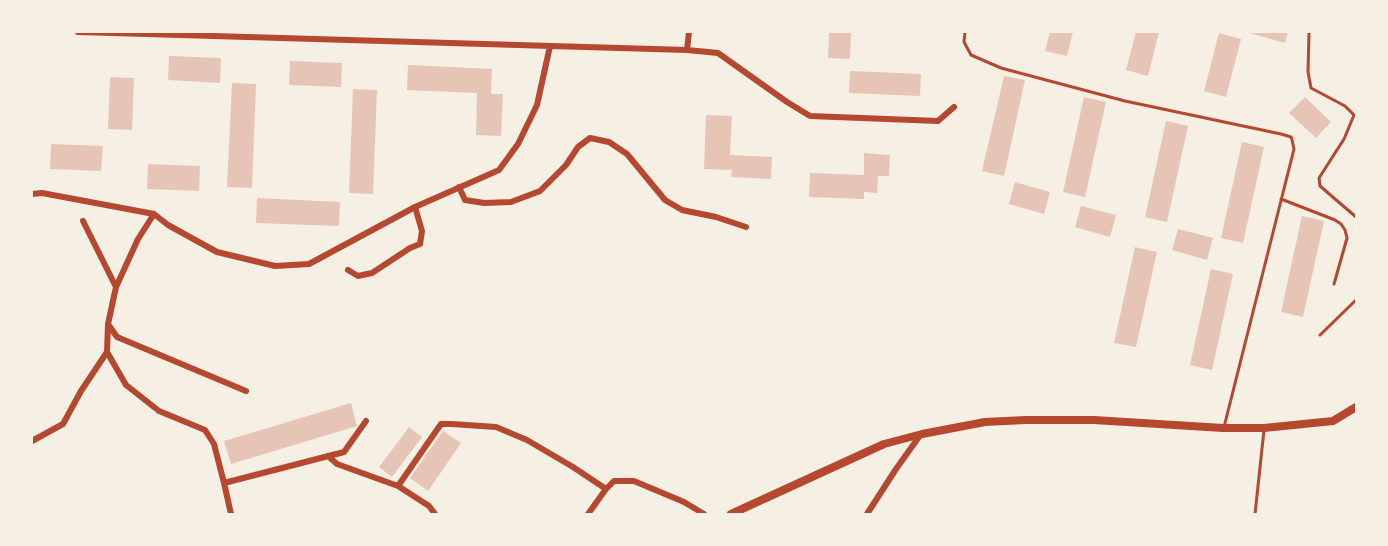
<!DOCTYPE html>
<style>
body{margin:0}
#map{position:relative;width:1388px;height:546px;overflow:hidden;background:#f6efe4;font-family:"Sofia Sans Condensed",sans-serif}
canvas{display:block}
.frame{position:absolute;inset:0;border:33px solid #f6efe4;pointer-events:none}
</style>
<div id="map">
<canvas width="1388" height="546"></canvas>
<div class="frame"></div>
</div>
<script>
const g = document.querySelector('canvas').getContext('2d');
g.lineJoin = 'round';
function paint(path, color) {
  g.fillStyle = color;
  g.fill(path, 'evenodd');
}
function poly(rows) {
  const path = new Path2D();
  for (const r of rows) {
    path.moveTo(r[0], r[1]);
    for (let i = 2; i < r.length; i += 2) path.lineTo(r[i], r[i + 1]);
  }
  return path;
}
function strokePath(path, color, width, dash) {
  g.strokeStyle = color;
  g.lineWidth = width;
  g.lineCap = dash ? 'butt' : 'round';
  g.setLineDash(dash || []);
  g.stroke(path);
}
paint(poly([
 [829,32,851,32,850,59,828,58],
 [1050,32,1073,32,1067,56,1045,51],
 [1136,32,1159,32,1148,76,1126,70],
 [1246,32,1288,32,1285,43],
 [1219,33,1241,39,1226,97,1204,91],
 [169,56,221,58,220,83,168,80],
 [290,61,342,63,341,87,289,85],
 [408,65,492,69,491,94,503,94,501,136,476,135,477,93,407,90],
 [850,71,921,74,920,96,849,93],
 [1004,76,1025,80,1004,176,982,171],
 [110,77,134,78,132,130,108,129],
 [232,83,256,84,252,188,227,187],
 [353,89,377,90,373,194,349,193],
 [1084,97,1106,102,1085,197,1063,192],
 [1305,97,1331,122,1316,138,1289,113],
 [706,115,732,116,730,155,772,157,771,179,731,177,732,170,704,169],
 [1166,121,1188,126,1167,222,1145,217],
 [1242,142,1264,147,1243,243,1221,238],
 [51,144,103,146,101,171,50,169],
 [864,153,890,155,889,176,878,176,877,193,864,192,864,199,809,197,810,173,864,175],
 [148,164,200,166,199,191,147,189],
 [1015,182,1050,192,1044,214,1009,204],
 [257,198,340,202,339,226,256,223],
 [1081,206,1116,215,1110,237,1075,227],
 [1302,216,1324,221,1303,317,1281,312],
 [1178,229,1213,238,1207,260,1172,250],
 [1135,247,1157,252,1136,347,1114,343],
 [1211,269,1233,274,1212,370,1190,365],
 [351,403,357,426,231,464,224,441],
 [409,427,422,437,392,477,379,467],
 [443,431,461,443,428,491,410,478]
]), '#e6c5b7');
strokePath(poly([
 [965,32,964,42,971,55,1001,68,1125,101,1281,134,1291,137,1292,140,1294,149,1224,427],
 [1309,32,1308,72,1311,88,1345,106,1354,115,1344,139,1319,178,1320,186,1356,217],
 [1281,199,1335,220,1341,224,1345,230,1347,238,1334,284],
 [1320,335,1356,300],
 [1255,514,1264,430]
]), '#b5482f', 3);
strokePath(poly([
 [78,32,687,50,718,53,787,102,810,116,938,121,954,107],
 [687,50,689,32],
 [459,187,465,200,484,203,511,202,540,191,566,165,578,147,590,138,609,142,627,154,665,200,682,210,716,217,746,227],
 [32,194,42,193,154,214,168,225,217,252,275,266,309,264,415,207,499,170,518,144,537,105,550,46],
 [83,221,116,287],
 [348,270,358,276,372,273,410,248,420,244,422,231,415,207],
 [108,324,117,337,246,391],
 [107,352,108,324,116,287,138,239,154,214],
 [32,441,63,424,81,391,107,352,126,385,159,411,205,430,214,444,224,483,231,514],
 [328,456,337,464,398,486,429,506,435,514],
 [224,483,344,452,366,421],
 [398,486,441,424,452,424,496,427,527,440,573,467,606,489],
 [588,514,606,489,614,481,634,481,684,502,704,514],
 [867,514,896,469,921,434]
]), '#b5482f', 6);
strokePath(poly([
 [731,514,884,444,922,434,985,422,1025,420,1094,420,1223,428,1264,428,1333,421,1356,407]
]), '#b5482f', 8);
</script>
